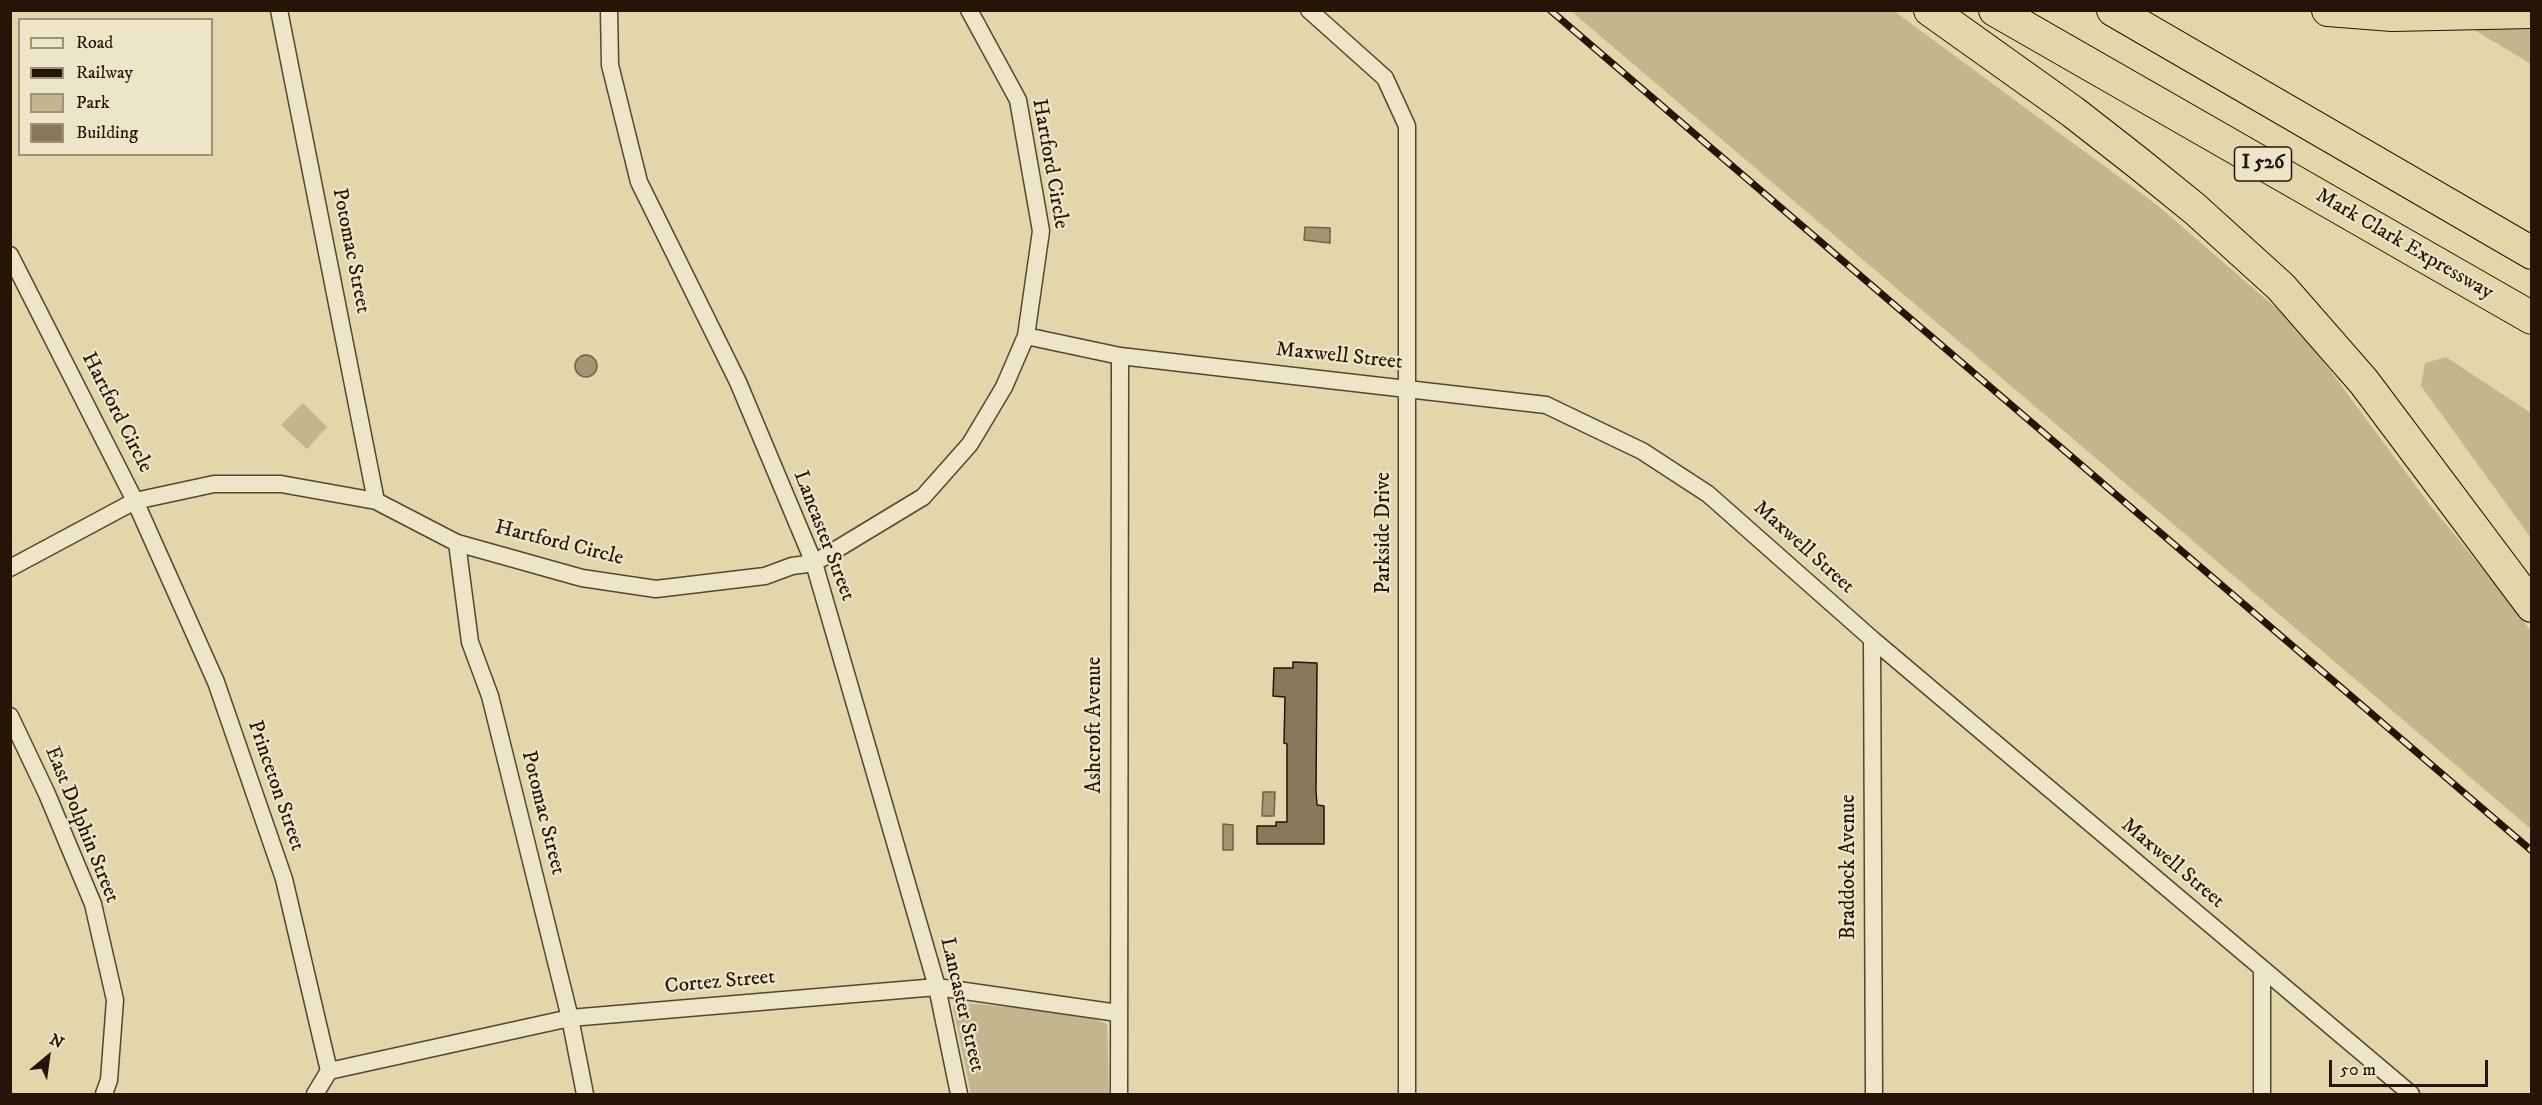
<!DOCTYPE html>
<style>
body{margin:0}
#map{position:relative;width:2542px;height:1105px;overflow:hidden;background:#e2d7aa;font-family:"IM FELL DW Pica",serif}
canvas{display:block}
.frame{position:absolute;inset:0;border:12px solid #251506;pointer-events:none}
.legend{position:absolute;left:18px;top:18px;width:195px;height:138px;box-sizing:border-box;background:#ece5c8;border:2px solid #9c927a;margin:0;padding:8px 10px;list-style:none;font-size:18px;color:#251506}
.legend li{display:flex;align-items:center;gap:12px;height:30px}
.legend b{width:30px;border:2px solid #9c927a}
.north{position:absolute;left:18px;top:1027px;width:60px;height:60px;-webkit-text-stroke:4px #ece5c8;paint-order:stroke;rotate:29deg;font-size:16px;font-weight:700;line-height:24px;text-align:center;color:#251506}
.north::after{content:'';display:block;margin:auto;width:21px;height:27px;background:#251506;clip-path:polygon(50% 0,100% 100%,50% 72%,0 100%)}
.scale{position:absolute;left:2329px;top:1060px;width:159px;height:27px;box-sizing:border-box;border:3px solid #251506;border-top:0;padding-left:8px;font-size:18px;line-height:21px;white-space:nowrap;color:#251506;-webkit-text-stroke:4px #ece5c8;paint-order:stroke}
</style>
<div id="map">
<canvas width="2542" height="1105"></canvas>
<div class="frame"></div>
<ul class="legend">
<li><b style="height:8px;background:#ece5c8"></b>Road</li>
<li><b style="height:8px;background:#251506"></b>Railway</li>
<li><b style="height:16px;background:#c2b68e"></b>Park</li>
<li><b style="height:16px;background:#877a5b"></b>Building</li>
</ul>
<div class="north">N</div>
<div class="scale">50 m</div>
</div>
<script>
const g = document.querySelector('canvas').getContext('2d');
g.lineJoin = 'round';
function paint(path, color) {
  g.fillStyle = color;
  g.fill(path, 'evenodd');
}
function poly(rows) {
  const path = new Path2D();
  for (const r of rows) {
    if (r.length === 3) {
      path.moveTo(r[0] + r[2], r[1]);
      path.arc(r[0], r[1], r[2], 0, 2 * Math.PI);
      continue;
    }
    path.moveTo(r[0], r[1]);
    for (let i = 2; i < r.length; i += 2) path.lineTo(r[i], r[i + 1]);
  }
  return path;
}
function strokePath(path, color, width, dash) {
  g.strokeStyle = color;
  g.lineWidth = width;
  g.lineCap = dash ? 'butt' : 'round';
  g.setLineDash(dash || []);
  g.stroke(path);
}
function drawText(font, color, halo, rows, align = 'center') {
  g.font = font + ' "IM FELL DW Pica",serif';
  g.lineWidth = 4.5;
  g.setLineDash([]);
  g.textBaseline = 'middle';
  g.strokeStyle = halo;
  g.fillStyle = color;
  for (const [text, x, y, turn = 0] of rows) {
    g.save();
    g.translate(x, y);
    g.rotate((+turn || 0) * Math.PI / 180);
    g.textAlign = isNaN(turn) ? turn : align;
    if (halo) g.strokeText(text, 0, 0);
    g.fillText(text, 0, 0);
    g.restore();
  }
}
paint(poly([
 [1571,11,1894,11,2157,205,2297,326,2430,505,2519,613,2531,632,2531,829],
 [2531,11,2531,64,2458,20],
 [2446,357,2531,413,2531,538,2421,386,2425,363],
 [303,403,327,427,307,449,281,425],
 [961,1003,1077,1012,1107,1024,1109,1094,971,1094,953,1007]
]), '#c2b68e');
const water = poly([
 [1305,227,1330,228,1330,243,1304,240,1305,227],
 [586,366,11],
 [1263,792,1275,792,1274,816,1262,816,1263,792],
 [1223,824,1233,825,1233,850,1223,850,1223,824]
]);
paint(water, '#a29572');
strokePath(water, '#706247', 1.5);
const building = poly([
 [1293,662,1317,663,1316,791,1317,805,1324,806,1324,844,1257,844,1257,826,1276,826,1276,822,1287,822,1287,744,1284,743,1285,697,1273,696,1274,668,1293,668,1293,662]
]);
paint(building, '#877a5b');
strokePath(building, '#251506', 1.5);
const minor = poly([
 [279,10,376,501],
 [609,10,610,65,639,182,738,382,814,563,937,987,959,1094],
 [1309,10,1385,78,1407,126,1407,1094],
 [10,255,135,501,214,484,281,484,376,501,457,543,582,578,656,589,765,576,792,566,814,563,923,497,970,444,1004,387,1026,336,1041,231,1018,100,969,10],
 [1026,336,1120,356,1546,405,1642,451,1708,494,1872,639,2411,1094],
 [457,543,470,642,490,696,570,1018,585,1094],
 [10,568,135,501,216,682,284,879,329,1071,315,1094],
 [1872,639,1874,1094],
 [10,716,47,794,93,904,115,1000,109,1080,104,1094],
 [2262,970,2262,1094],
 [329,1071,570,1018,937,987,1118,1013],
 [1119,1094,1120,356]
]);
const motorway = poly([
 [1930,10,2073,112,2137,162,2195,209,2281,287,2364,382,2532,606],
 [1995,10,2532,318],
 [2113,10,2532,253],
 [2328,10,2392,15,2532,12]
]);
strokePath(minor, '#54462f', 19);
strokePath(motorway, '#251506', 34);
strokePath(minor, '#ece5c8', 16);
strokePath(motorway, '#e2d7aa', 32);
const rail = poly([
 [1550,10,2532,851]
]);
strokePath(rail, '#251506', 7);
strokePath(rail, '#ece5c8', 4.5, [14]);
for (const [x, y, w] of [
 [2263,164,57]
]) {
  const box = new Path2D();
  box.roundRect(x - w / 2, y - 17, w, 34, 4.5);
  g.fillStyle = '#ece5c8';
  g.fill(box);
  strokePath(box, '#251506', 1.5);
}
drawText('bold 20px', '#251506', null, [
 ["I 526",2263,164]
]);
drawText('21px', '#251506', '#ece5c8', [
 ["Hartford Circle",1049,164,80],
 ["Mark Clark Expressway",2404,245,30],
 ["Potomac Street",350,251,79],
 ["Maxwell Street",1339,357,6],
 ["Hartford Circle",116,413,63],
 ["Parkside Drive",1385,533,-90],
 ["Lancaster Street",823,536,69],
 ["Hartford Circle",559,544,14],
 ["Maxwell Street",1803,548,42],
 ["Ashcroft Avenue",1096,725,-90],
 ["Princeton Street",275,786,71],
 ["Potomac Street",542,813,76],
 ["East Dolphin Street",81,825,68],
 ["Maxwell Street",2172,864,40],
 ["Braddock Avenue",1850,867,-90],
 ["Cortez Street",720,983,-5],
 ["Lancaster Street",961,1005,77]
]);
</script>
